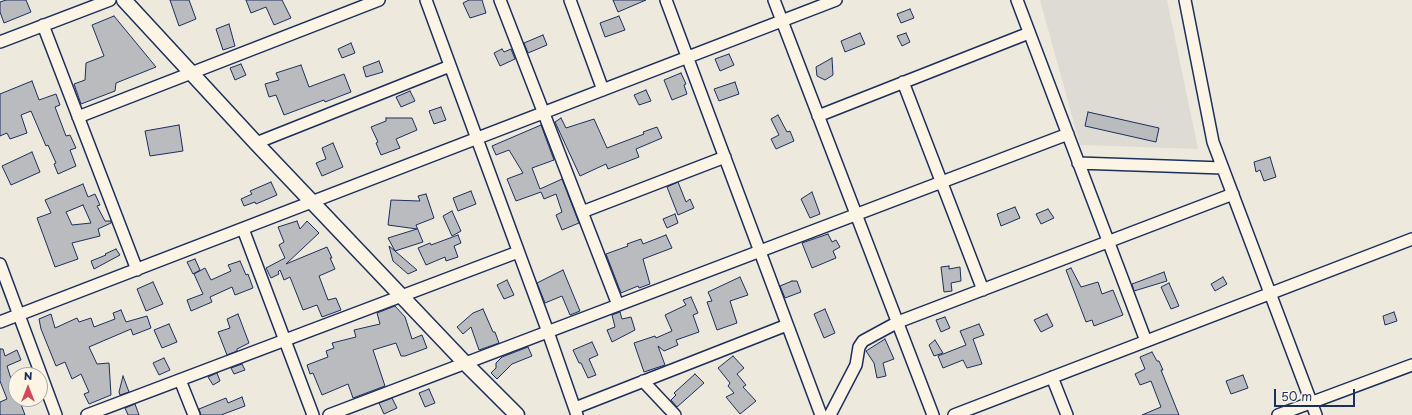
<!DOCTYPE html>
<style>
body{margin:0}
#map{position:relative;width:1412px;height:415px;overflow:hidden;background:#eee9dd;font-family:"Playpen Sans",sans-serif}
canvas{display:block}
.north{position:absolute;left:8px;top:367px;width:40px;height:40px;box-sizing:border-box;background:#fcf5e5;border:1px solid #a2a6af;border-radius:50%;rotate:0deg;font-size:11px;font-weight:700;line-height:16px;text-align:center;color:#1b2f5e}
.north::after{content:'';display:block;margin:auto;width:14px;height:18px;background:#d1495b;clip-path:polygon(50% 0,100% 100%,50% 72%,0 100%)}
.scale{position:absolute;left:1274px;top:389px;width:81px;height:18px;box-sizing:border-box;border:2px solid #1b2f5e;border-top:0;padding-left:5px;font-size:12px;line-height:14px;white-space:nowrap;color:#1b2f5e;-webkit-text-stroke:3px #fcf5e5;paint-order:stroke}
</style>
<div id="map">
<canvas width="1412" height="415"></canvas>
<div class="north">N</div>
<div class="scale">50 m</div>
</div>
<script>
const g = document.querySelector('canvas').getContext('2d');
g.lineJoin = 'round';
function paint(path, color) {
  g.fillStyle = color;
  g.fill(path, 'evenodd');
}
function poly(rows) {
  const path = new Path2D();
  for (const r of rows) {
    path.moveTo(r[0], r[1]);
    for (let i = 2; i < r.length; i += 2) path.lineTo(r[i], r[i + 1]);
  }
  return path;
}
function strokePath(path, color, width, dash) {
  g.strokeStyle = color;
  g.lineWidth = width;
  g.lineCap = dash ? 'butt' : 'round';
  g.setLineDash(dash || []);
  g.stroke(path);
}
paint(poly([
 [1040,0,1167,0,1198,149,1080,145]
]), '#dedbd4');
const building = poly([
 [6,0,26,0,31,12,4,23,0,12,0,2,6,0],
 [170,0,189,0,196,19,179,26,170,0],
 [246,0,282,0,291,18,274,25,266,7,251,13,246,0],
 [469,0,482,0,486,13,470,18,463,3,469,0],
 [613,0,646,0,618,12,613,0],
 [910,9,914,18,901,23,897,14,910,9],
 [114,16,156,67,116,83,115,91,81,104,74,84,85,80,86,63,104,56,92,25,114,16],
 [619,16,625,30,605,37,600,23,619,16],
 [229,24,235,46,223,50,216,29,229,24],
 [860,33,865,44,845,52,841,41,860,33],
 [906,33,910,42,902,46,897,36,906,33],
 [543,35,547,45,528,53,524,43,543,35],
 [351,43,355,53,342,58,338,49,351,43],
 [502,49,504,52,511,49,515,59,500,66,494,53,502,49],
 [729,54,734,65,720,71,715,59,729,54],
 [832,58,833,75,825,80,817,76,816,67,832,58],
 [379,61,383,72,366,77,363,67,379,61],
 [241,64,246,75,235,80,230,68,241,64],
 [301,65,309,87,344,74,351,92,325,102,324,100,284,115,276,95,269,97,265,84,279,80,276,73,301,65],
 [681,73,686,84,684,85,687,94,672,100,664,80,681,73],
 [32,81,39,100,56,94,60,105,55,107,66,136,70,135,76,148,70,150,76,166,58,174,54,164,56,163,48,145,46,146,31,111,21,115,27,133,10,139,7,133,0,136,0,94,32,81],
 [735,82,739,94,719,101,714,89,735,82],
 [646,90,651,101,639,105,634,95,646,90],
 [410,91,415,101,401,107,396,97,410,91],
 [441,107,446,120,434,124,429,111,441,107],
 [1088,112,1159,128,1156,142,1085,126,1088,112],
 [778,115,787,132,790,131,794,141,776,149,771,139,779,135,771,119,778,115],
 [386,118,412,118,417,130,396,139,400,148,381,155,376,143,378,142,371,127,386,121,386,118],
 [561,118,566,128,594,119,607,148,644,134,643,132,657,127,662,138,636,149,639,157,608,169,606,164,580,176,555,122,561,118],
 [179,125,183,151,150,156,145,131,179,125],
 [541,125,554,160,532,168,540,189,562,179,579,223,562,230,556,215,562,212,556,194,544,199,541,192,516,201,507,179,523,173,509,150,496,155,492,146,541,125],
 [333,143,343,167,322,176,316,163,326,159,322,148,333,143],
 [32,152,40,172,11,185,2,166,32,152],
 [1270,157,1276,177,1264,181,1260,170,1256,172,1254,162,1270,157],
 [271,182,277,195,256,204,255,202,244,206,241,199,252,194,250,191,271,182],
 [678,182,686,202,690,199,694,208,678,215,667,187,678,182],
 [83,184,88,197,95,194,100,205,97,206,105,221,111,221,111,223,98,229,100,236,72,243,78,259,55,267,37,218,51,213,45,200,83,184],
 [83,205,91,223,72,225,66,212,83,205],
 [471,191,476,204,458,211,453,198,471,191],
 [812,192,820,214,810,218,801,199,812,192],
 [426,194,434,218,416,225,423,242,395,251,417,270,408,274,393,261,389,246,395,251,388,238,417,229,388,225,391,200,420,201,418,196,426,194],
 [1015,207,1020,218,1001,226,997,214,1015,207],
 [1048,209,1054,218,1041,224,1036,214,1048,209],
 [452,211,461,231,452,236,443,216,452,211],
 [675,214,678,223,667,228,663,219,675,214],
 [297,221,300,229,307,221,319,233,286,264,327,247,332,258,330,258,335,269,319,276,328,300,336,298,341,310,322,317,317,305,303,310,290,277,284,280,280,270,278,272,279,274,271,278,266,268,285,258,279,245,284,242,278,227,297,221],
 [828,234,832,242,836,240,840,247,833,251,836,258,812,268,802,243,828,234],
 [458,235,461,243,454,246,458,257,446,261,445,257,426,265,418,248,430,243,431,245,458,235],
 [666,235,672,248,643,259,650,284,639,288,638,286,621,293,606,254,628,246,627,244,641,239,643,244,666,235],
 [116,249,120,255,94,269,91,261,106,255,105,254,116,249],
 [195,259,200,270,193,274,187,262,195,259],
 [240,261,246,275,248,274,253,288,235,295,232,287,210,297,212,302,191,311,187,300,203,294,194,274,205,268,211,280,231,271,228,265,240,261],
 [949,266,949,269,960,267,961,281,951,283,952,291,944,292,941,267,949,266],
 [1071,268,1081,287,1098,282,1102,294,1113,290,1123,315,1094,326,1092,320,1086,322,1066,270,1071,268],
 [563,270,580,311,570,315,562,296,545,303,537,283,563,270],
 [1164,272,1167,281,1134,291,1132,284,1164,272],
 [740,277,748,295,730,301,737,323,717,330,707,302,712,301,708,292,740,277],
 [1223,277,1227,284,1215,291,1211,284,1223,277],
 [507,280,514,295,504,299,497,285,507,280],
 [792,281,797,281,801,292,785,298,780,286,792,281],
 [153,282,163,304,146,311,137,289,153,282],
 [1169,283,1179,306,1171,309,1161,287,1169,283],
 [691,297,698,313,693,315,699,332,676,340,678,345,664,351,658,346,665,365,644,372,634,343,655,336,656,338,672,331,665,315,686,305,683,300,691,297],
 [395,306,405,317,412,339,422,335,427,348,405,356,401,356,396,343,373,350,385,386,353,398,348,384,322,395,313,373,310,374,307,365,328,357,326,351,334,348,332,343,356,337,354,330,380,324,377,313,395,306],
 [483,309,493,332,495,332,499,343,479,350,471,327,463,334,457,327,473,313,483,309],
 [825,309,835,333,824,338,814,314,825,309],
 [121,310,126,322,147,316,151,328,133,335,131,329,89,347,97,364,109,363,111,395,89,404,84,394,89,392,81,374,72,379,65,362,56,366,41,329,39,319,51,314,55,328,77,318,79,322,91,318,94,327,115,319,113,313,121,310],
 [620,312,622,319,631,317,635,330,612,342,607,330,615,327,612,315,620,312],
 [1394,312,1397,321,1385,325,1383,316,1394,312],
 [238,314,249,343,237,349,237,351,227,355,218,332,230,328,227,319,238,314],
 [1047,314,1053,326,1041,332,1034,320,1047,314],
 [945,317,950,328,941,332,936,320,945,317],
 [169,324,177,342,162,348,154,330,169,324],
 [979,324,984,335,973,339,982,364,967,368,963,360,943,368,938,356,966,345,960,331,979,324],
 [885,339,894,359,883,363,886,376,877,378,874,363,866,351,885,339],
 [935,340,943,353,934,356,929,345,935,340],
 [592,342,598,355,589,359,596,375,588,378,581,363,579,363,573,350,592,342],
 [528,347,532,356,512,364,497,379,491,373,496,368,496,363,502,357,528,347],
 [0,349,3,349,5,356,17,350,21,360,7,366,12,382,16,380,16,399,19,399,25,415,0,415,0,402,7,399,0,381,0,349],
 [1152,352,1157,361,1159,361,1163,370,1161,370,1179,415,1142,415,1161,407,1151,381,1140,385,1135,374,1145,369,1140,357,1152,352],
 [733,356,744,368,737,374,746,385,743,387,756,401,740,414,726,397,734,393,728,386,730,383,718,368,733,356],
 [164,358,170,370,159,375,153,363,164,358],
 [242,364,245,370,234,374,231,368,242,364],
 [217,373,220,381,213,385,208,377,217,373],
 [695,374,704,383,677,407,671,400,676,395,674,393,695,374],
 [1243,375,1248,388,1231,394,1226,381,1243,375],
 [123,376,129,392,120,395,119,392,123,376],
 [429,389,435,403,425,407,419,393,429,389],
 [242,397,245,406,221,415,201,415,199,409,226,398,228,403,242,397],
 [392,398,397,408,384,414,379,403,392,398],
 [135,404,139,415,128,415,125,408,135,404]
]);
paint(building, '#babbbe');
strokePath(building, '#1b2f5e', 1);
const minor = poly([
 [426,0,548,332,577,415],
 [500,0,618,305],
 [570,0,603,90],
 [666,0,821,415],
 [774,0,933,415],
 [1017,0,1146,341],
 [1185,0,1213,142,1316,415],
 [43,25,137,270],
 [0,42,110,0],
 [903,82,983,290],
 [818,116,1029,33],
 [78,117,379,0],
 [256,143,450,66],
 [1078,163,1223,168],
 [582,212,725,157],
 [243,229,313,415],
 [0,264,56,415],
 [0,322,836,0],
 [1052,377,1067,415],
 [180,380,194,415],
 [643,381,675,415],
 [575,408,787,325],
 [87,415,518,252],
 [329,415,1068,134],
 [830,415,856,365,859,347,863,341,898,322,1233,194],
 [954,415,1412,239],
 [1278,415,1412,365]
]);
const major = poly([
 [124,0,256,143,465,363,517,415]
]);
strokePath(minor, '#1b2f5e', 14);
strokePath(major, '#1b2f5e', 17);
strokePath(minor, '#fcf5e5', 11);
strokePath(major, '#fcf5e5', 14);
</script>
